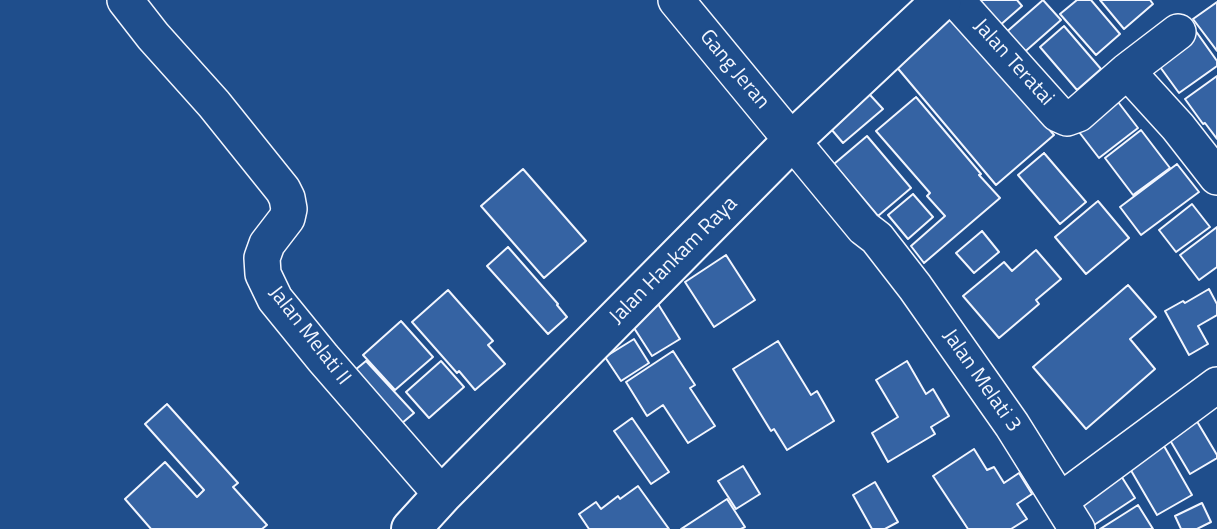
<!DOCTYPE html>
<style>
body{margin:0}
canvas{display:block;background:#1f4e8c}
</style>
<canvas width="1217" height="529"></canvas>
<script>
const g = document.querySelector('canvas').getContext('2d');
g.lineJoin = 'round';
function paint(path, color) {
  g.fillStyle = color;
  g.fill(path, 'evenodd');
}
function poly(rows) {
  const path = new Path2D();
  for (const r of rows) {
    path.moveTo(r[0], r[1]);
    for (let i = 2; i < r.length; i += 2) path.lineTo(r[i], r[i + 1]);
  }
  return path;
}
function strokePath(path, color, width, dash) {
  g.strokeStyle = color;
  g.lineWidth = width;
  g.lineCap = dash ? 'butt' : 'round';
  g.setLineDash(dash || []);
  g.stroke(path);
}
function drawText(font, color, halo, rows, align = 'center') {
  g.font = font + ' "Titillium Web",sans-serif';
  g.lineWidth = 5;
  g.setLineDash([]);
  g.textBaseline = 'middle';
  g.strokeStyle = halo;
  g.fillStyle = color;
  for (const [text, x, y, turn = 0] of rows) {
    g.save();
    g.translate(x, y);
    g.rotate((+turn || 0) * Math.PI / 180);
    g.textAlign = isNaN(turn) ? turn : align;
    if (halo) g.strokeText(text, 0, 0);
    g.fillText(text, 0, 0);
    g.restore();
  }
}
const building = poly([
 [974,0,1017,0,1022,6,998,27,974,0],
 [1043,0,1061,20,1020,56,1003,35,1043,0],
 [1077,0,1091,0,1120,34,1096,55,1060,14,1077,0],
 [1100,0,1150,0,1153,4,1124,29,1100,0],
 [1217,2,1217,51,1193,19,1217,2],
 [952,16,1054,135,996,185,895,65,952,16],
 [1064,26,1101,69,1077,90,1040,47,1064,26],
 [1195,30,1217,61,1217,66,1179,93,1155,60,1195,30],
 [1217,76,1217,139,1205,123,1203,124,1185,99,1217,76],
 [859,83,883,109,843,143,820,116,859,83],
 [916,97,981,174,979,175,1000,198,924,263,911,246,945,216,927,196,930,193,876,131,916,97],
 [1115,98,1138,128,1099,158,1076,128,1115,98],
 [1141,130,1170,168,1133,195,1105,158,1141,130],
 [867,136,911,188,878,216,834,164,867,136],
 [1044,153,1086,202,1060,224,1018,175,1044,153],
 [1177,164,1199,192,1141,235,1120,207,1177,164],
 [523,169,586,241,544,278,481,206,523,169],
 [913,194,933,217,908,239,888,215,913,194],
 [1098,201,1129,238,1086,274,1055,237,1098,201],
 [1192,204,1210,227,1176,252,1159,230,1192,204],
 [1217,227,1217,267,1199,280,1180,255,1217,227],
 [982,231,999,252,974,273,956,253,982,231],
 [508,247,558,304,557,305,567,317,548,334,487,266,508,247],
 [1036,250,1061,279,1036,300,1039,304,999,338,963,296,1004,262,1012,271,1036,250],
 [726,255,755,300,714,327,685,282,726,255],
 [1128,285,1156,317,1130,339,1155,369,1086,429,1033,367,1128,285],
 [1209,289,1217,304,1217,315,1198,326,1208,344,1189,355,1165,311,1183,301,1185,303,1209,289],
 [448,290,493,341,488,345,505,364,475,390,459,371,457,373,412,322,448,290],
 [653,296,680,339,652,356,625,314,653,296],
 [401,321,433,357,395,390,363,355,401,321],
 [634,339,649,363,621,381,605,357,634,339],
 [778,341,811,395,817,391,834,421,787,450,774,429,771,431,733,369,778,341],
 [673,351,695,385,690,388,715,426,688,443,663,405,647,416,626,382,673,351],
 [366,361,414,413,395,429,349,375,366,361],
 [441,361,464,387,429,418,406,392,441,361],
 [907,361,926,394,933,389,949,416,931,427,935,434,888,462,872,433,898,417,876,380,907,361],
 [167,404,238,483,233,487,267,525,262,529,151,529,125,499,165,462,197,497,204,490,145,424,167,404],
 [1192,413,1217,455,1217,458,1190,474,1164,430,1192,413],
 [632,418,669,472,651,484,614,431,632,418],
 [1164,446,1192,495,1157,515,1129,467,1164,446],
 [974,449,987,470,994,467,1004,483,1019,473,1032,494,1017,504,1027,519,1011,529,968,529,933,476,974,449],
 [743,466,760,494,736,509,718,481,743,466],
 [1118,471,1135,498,1091,527,1073,500,1118,471],
 [875,482,898,522,885,529,872,529,853,495,875,482],
 [638,486,669,529,589,529,579,514,596,502,601,509,618,496,620,499,638,486],
 [727,499,745,527,741,529,681,529,727,499],
 [1202,503,1211,522,1197,529,1181,529,1175,516,1202,503],
 [1138,505,1153,529,1100,529,1138,505]
]);
paint(building, '#3563a3');
strokePath(building, '#f2f6ff', 2);
const minor = poly([
 [125,0,153,36,214,104,283,190,287,198,289,209,287,218,267,244,262,258,263,274,275,299,323,358,442,495],
 [676,0,864,228,877,238,915,287,1012,425,1077,529],
 [956,0,1058,114,1067,118,1078,114,1127,71,1178,32],
 [1127,71,1178,127,1217,177],
 [1060,501,1217,385]
]);
const major = poly([
 [411,529,442,495,800,133,942,0]
]);
strokePath(minor, '#f2f6ff', 38);
strokePath(major, '#f2f6ff', 42);
strokePath(minor, '#1f4e8c', 35);
strokePath(major, '#1f4e8c', 38);
drawText('21px', '#f2f6ff', '#1f4e8c', [
 ["Jalan Teratai",1013,63,48],
 ["Gang Jeran",734,70,50],
 ["Jalan Hankam Raya",674,261,-45],
 ["Jalan Melati II",309,336,52],
 ["Jalan Melati 3",981,381,55]
]);
</script>
